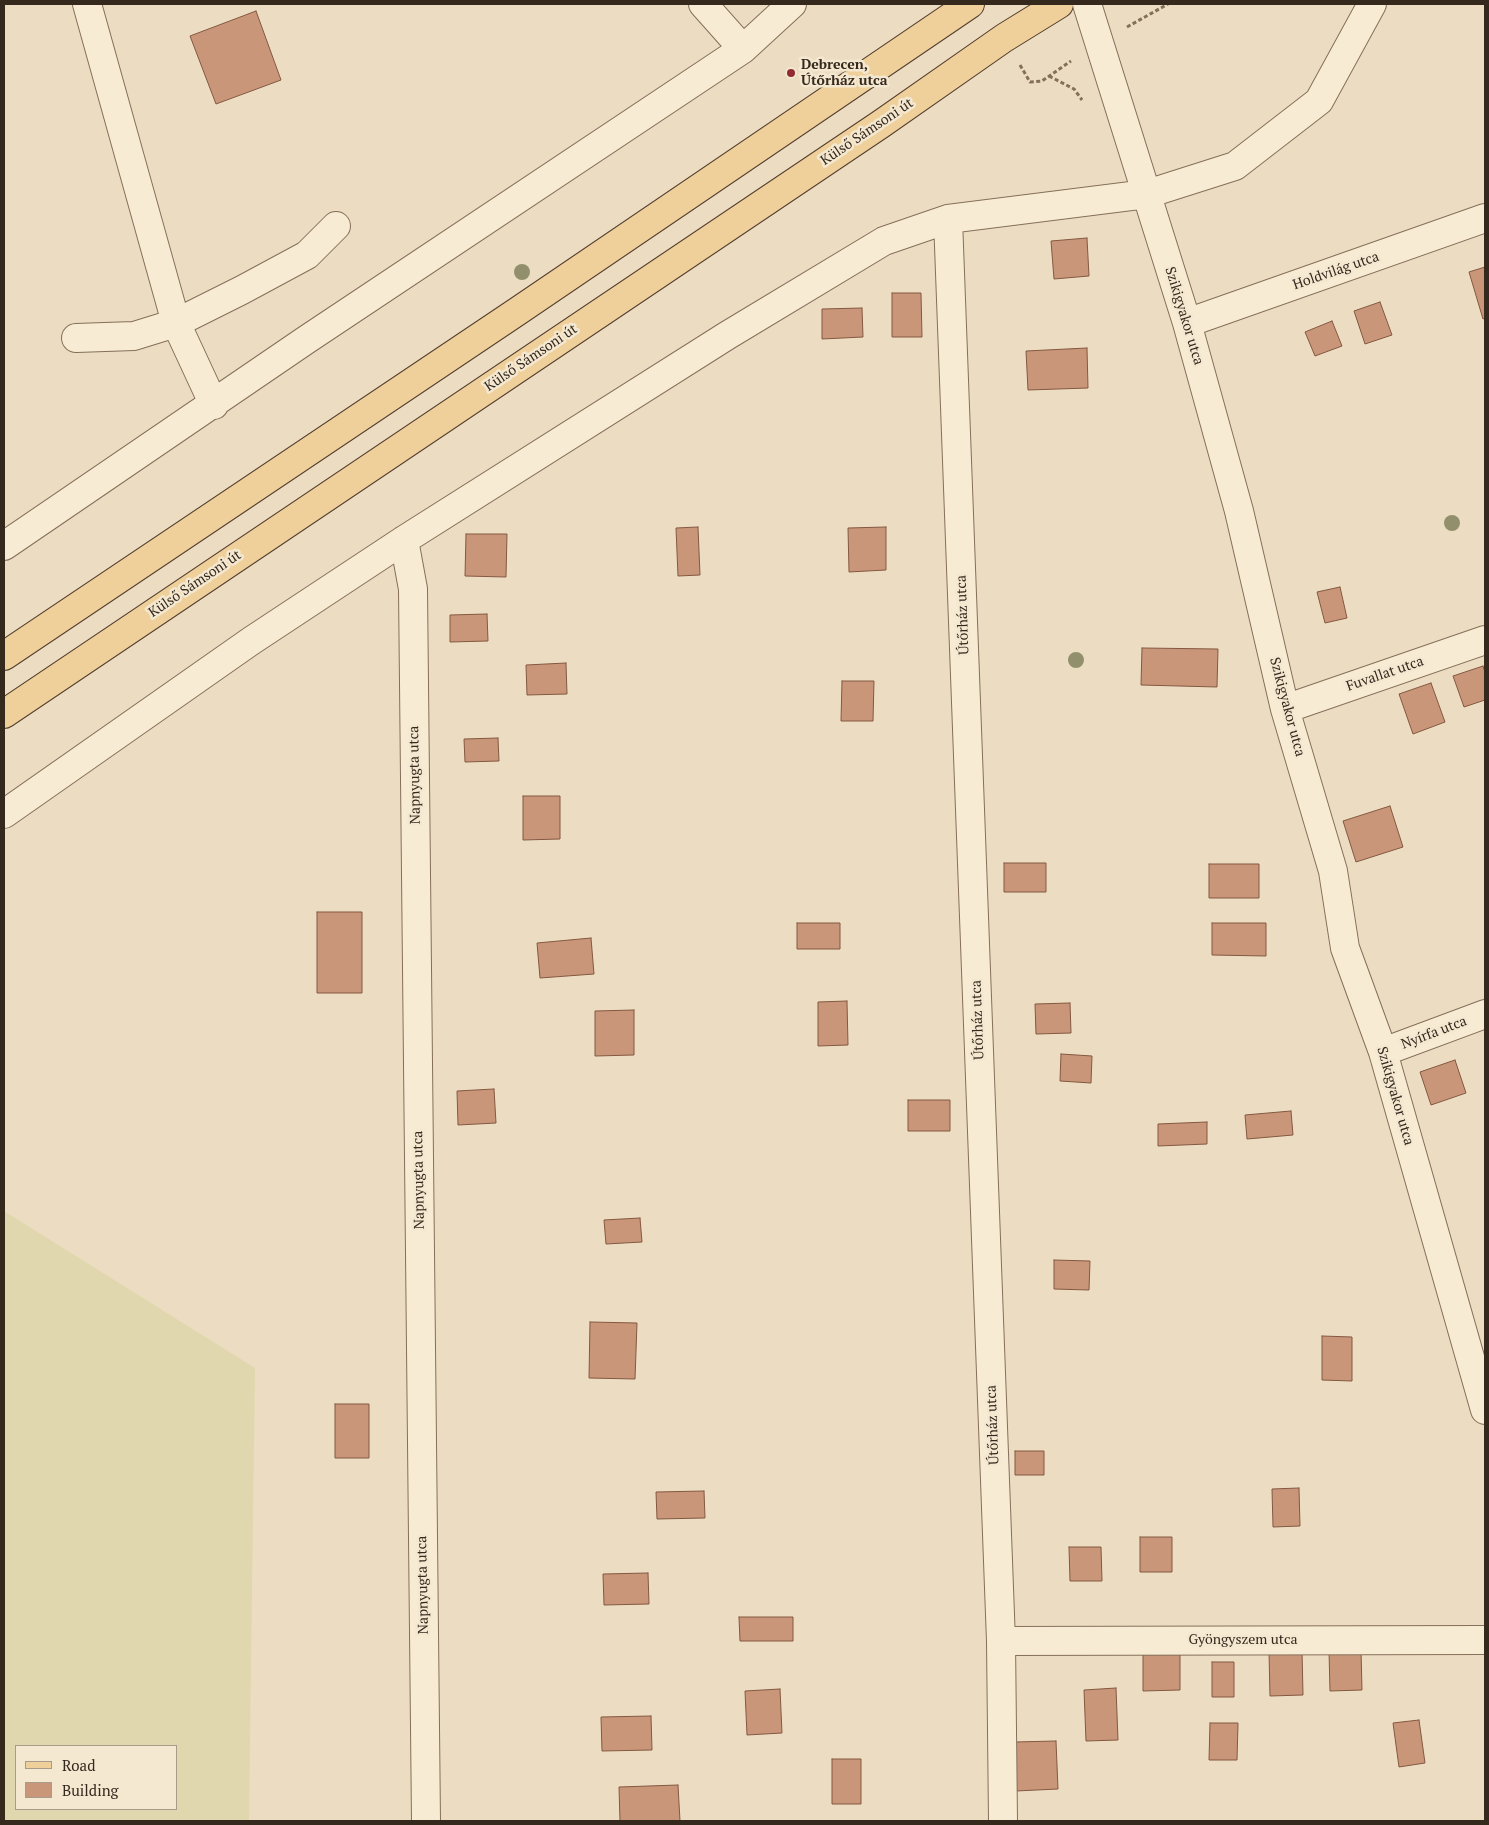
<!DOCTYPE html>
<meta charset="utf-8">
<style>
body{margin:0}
#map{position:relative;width:1489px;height:1825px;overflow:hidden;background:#ecddc2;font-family:"PT Serif",serif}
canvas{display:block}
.frame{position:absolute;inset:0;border:5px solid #35281d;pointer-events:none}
.legend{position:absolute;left:15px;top:1745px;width:162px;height:65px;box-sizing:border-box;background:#f4e8d1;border:1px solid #a89b89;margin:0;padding:6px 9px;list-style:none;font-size:15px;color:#35281d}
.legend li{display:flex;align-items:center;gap:10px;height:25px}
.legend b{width:25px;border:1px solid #a89b89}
</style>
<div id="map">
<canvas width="1489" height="1825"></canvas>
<div class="frame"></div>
<ul class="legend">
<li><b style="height:6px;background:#efd09a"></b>Road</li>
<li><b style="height:14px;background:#c99679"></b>Building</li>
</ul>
</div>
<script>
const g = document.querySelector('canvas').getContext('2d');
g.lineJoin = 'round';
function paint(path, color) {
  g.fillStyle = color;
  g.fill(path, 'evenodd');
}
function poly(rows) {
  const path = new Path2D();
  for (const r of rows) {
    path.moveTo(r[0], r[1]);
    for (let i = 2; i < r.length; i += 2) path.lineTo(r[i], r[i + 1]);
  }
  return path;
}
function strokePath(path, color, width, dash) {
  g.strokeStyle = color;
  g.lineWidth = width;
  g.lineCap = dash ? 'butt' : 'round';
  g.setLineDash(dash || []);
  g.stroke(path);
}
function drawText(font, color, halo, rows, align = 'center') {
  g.font = font + ' "PT Serif",serif';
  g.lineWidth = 5;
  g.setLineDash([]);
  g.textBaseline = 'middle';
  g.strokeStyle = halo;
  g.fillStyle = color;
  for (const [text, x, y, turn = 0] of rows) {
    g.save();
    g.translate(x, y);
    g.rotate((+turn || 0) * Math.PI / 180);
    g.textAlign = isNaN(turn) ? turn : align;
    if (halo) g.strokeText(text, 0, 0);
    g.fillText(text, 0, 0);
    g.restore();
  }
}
paint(poly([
 [4,1211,255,1368,249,1821,4,1821],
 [16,1746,176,1746,176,1809,16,1809]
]), '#e1d7af');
const building = poly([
 [256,11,281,80,216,104,190,36,256,11],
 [1087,238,1089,276,1054,279,1051,241,1087,238],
 [1485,267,1485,318,1483,319,1469,272,1485,267],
 [892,293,921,293,922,337,892,337,892,293],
 [1380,302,1392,335,1365,344,1354,311,1380,302],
 [862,308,863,337,822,339,822,309,862,308],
 [1332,321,1342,346,1315,356,1305,332,1332,321],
 [1087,348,1088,388,1028,390,1026,351,1087,348],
 [698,527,700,575,678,576,676,528,698,527],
 [886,527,886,570,849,572,848,528,886,527],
 [466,534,507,534,506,577,465,576,466,534],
 [1340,587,1347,618,1325,623,1317,592,1340,587],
 [487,614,488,641,450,642,450,615,487,614],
 [1142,648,1218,649,1217,687,1141,685,1142,648],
 [566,663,567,694,527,695,526,665,566,663],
 [1483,666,1485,672,1485,700,1464,707,1453,676,1483,666],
 [842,681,874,681,873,721,841,721,842,681],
 [1431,683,1445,722,1413,734,1399,694,1431,683],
 [498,738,499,761,465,762,464,739,498,738],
 [523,796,560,796,560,839,523,840,523,796],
 [1390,806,1403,847,1356,862,1343,821,1390,806],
 [1004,863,1046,863,1046,892,1004,892,1004,863],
 [1209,864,1259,864,1259,898,1209,898,1209,864],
 [317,912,362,912,362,993,317,993,317,912],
 [797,923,840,923,840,949,797,949,797,923],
 [1212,923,1266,923,1266,956,1212,955,1212,923],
 [591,938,594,974,540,978,537,943,591,938],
 [847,1001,848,1045,818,1046,818,1002,847,1001],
 [1070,1003,1071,1033,1036,1034,1035,1004,1070,1003],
 [634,1010,634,1055,595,1056,595,1011,634,1010],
 [1061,1054,1092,1056,1091,1083,1060,1081,1061,1054],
 [1455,1060,1466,1093,1431,1105,1420,1072,1455,1060],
 [494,1089,496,1123,458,1125,457,1091,494,1089],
 [908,1100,950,1100,950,1131,908,1131,908,1100],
 [1291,1111,1293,1135,1247,1139,1245,1115,1291,1111],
 [1207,1122,1207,1144,1158,1146,1158,1124,1207,1122],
 [640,1218,642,1242,606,1244,604,1220,640,1218],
 [1054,1260,1090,1261,1089,1290,1054,1289,1054,1260],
 [590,1322,637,1323,635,1379,589,1378,590,1322],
 [1322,1336,1352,1337,1352,1381,1322,1380,1322,1336],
 [335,1404,369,1404,369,1458,335,1458,335,1404],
 [1015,1451,1044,1451,1044,1475,1015,1475,1015,1451],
 [1299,1488,1300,1526,1273,1527,1272,1489,1299,1488],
 [704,1491,705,1518,657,1519,656,1492,704,1491],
 [1140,1537,1172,1537,1172,1572,1140,1572,1140,1537],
 [1069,1547,1101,1547,1102,1581,1070,1581,1069,1547],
 [648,1573,649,1604,604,1605,603,1574,648,1573],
 [739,1617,793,1617,793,1641,740,1641,739,1617],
 [1361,1650,1362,1690,1330,1691,1329,1651,1361,1650],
 [1302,1651,1303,1695,1270,1696,1269,1652,1302,1651],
 [1143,1652,1180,1652,1180,1690,1143,1691,1143,1652],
 [1212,1662,1234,1662,1234,1697,1212,1697,1212,1662],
 [1116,1688,1118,1740,1086,1741,1084,1690,1116,1688],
 [780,1689,782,1733,747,1735,745,1691,780,1689],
 [651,1716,652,1750,602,1751,601,1717,651,1716],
 [1419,1720,1425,1763,1399,1767,1393,1723,1419,1720],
 [1210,1723,1238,1723,1237,1760,1209,1760,1210,1723],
 [1056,1741,1058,1789,1016,1791,1015,1742,1056,1741],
 [832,1759,861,1759,861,1804,832,1804,832,1759],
 [678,1785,680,1821,620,1821,619,1787,678,1785]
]);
paint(building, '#c99679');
strokePath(building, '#835840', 1);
const minor = poly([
 [87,4,176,323,214,405],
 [703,4,743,49],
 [1087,4,1187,323,1239,511,1285,709,1333,871,1345,948,1383,1052,1485,1410],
 [948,219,1001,1641,1003,1821],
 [1187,323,1485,218],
 [76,338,134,336,176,323,242,290,307,255,336,226],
 [404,540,413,589,426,1821],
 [4,546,306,340,743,49,792,4],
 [1285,709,1485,640],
 [4,814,251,641,404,540,728,335,884,241,948,219,1147,194,1235,166,1319,101,1372,4],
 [1383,1052,1485,1014],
 [1001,1641,1485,1640]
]);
const major = poly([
 [4,656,518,311,970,4],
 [4,714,881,124,1004,38,1059,4]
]);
strokePath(minor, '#856f5a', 30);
strokePath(major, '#533d2e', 30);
strokePath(poly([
 [1127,27,1168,4],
 [1020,65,1030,82,1042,81,1071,61],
 [1049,76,1074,89,1082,100]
]), '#856f5a', 3, [4, 2.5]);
strokePath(minor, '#f7ebd4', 28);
strokePath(major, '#efd09a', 28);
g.fillStyle = '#92906c';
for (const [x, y] of [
 [522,272],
 [1452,523],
 [1076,660]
]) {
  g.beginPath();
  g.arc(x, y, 8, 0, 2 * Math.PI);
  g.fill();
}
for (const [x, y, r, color] of [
 [791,73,5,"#922c32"]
]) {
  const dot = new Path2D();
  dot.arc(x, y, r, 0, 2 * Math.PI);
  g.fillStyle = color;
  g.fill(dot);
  strokePath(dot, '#f4e8d1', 2);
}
drawText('bold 14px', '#35281d', '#f4e8d1', [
 ["Debrecen,",801,65],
 ["Útőrház utca",801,81]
], 'left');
drawText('14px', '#35281d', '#f4e8d1', [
 ["Külső Sámsoni út",867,132,-34],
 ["Holdvilág utca",1336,271,-19],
 ["Szikigyakor utca",1184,316,73],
 ["Külső Sámsoni út",531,358,-34],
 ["Külső Sámsoni út",195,584,-34],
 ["Útőrház utca",963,615,-92],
 ["Fuvallat utca",1385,674,-19],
 ["Szikigyakor utca",1287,707,75],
 ["Napnyugta utca",415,775,-91],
 ["Útőrház utca",978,1020,-92],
 ["Nyírfa utca",1434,1033,-21],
 ["Szikigyakor utca",1395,1096,74],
 ["Napnyugta utca",419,1180,-91],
 ["Útőrház utca",993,1425,-92],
 ["Napnyugta utca",423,1585,-91],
 ["Gyöngyszem utca",1243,1640]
]);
</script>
